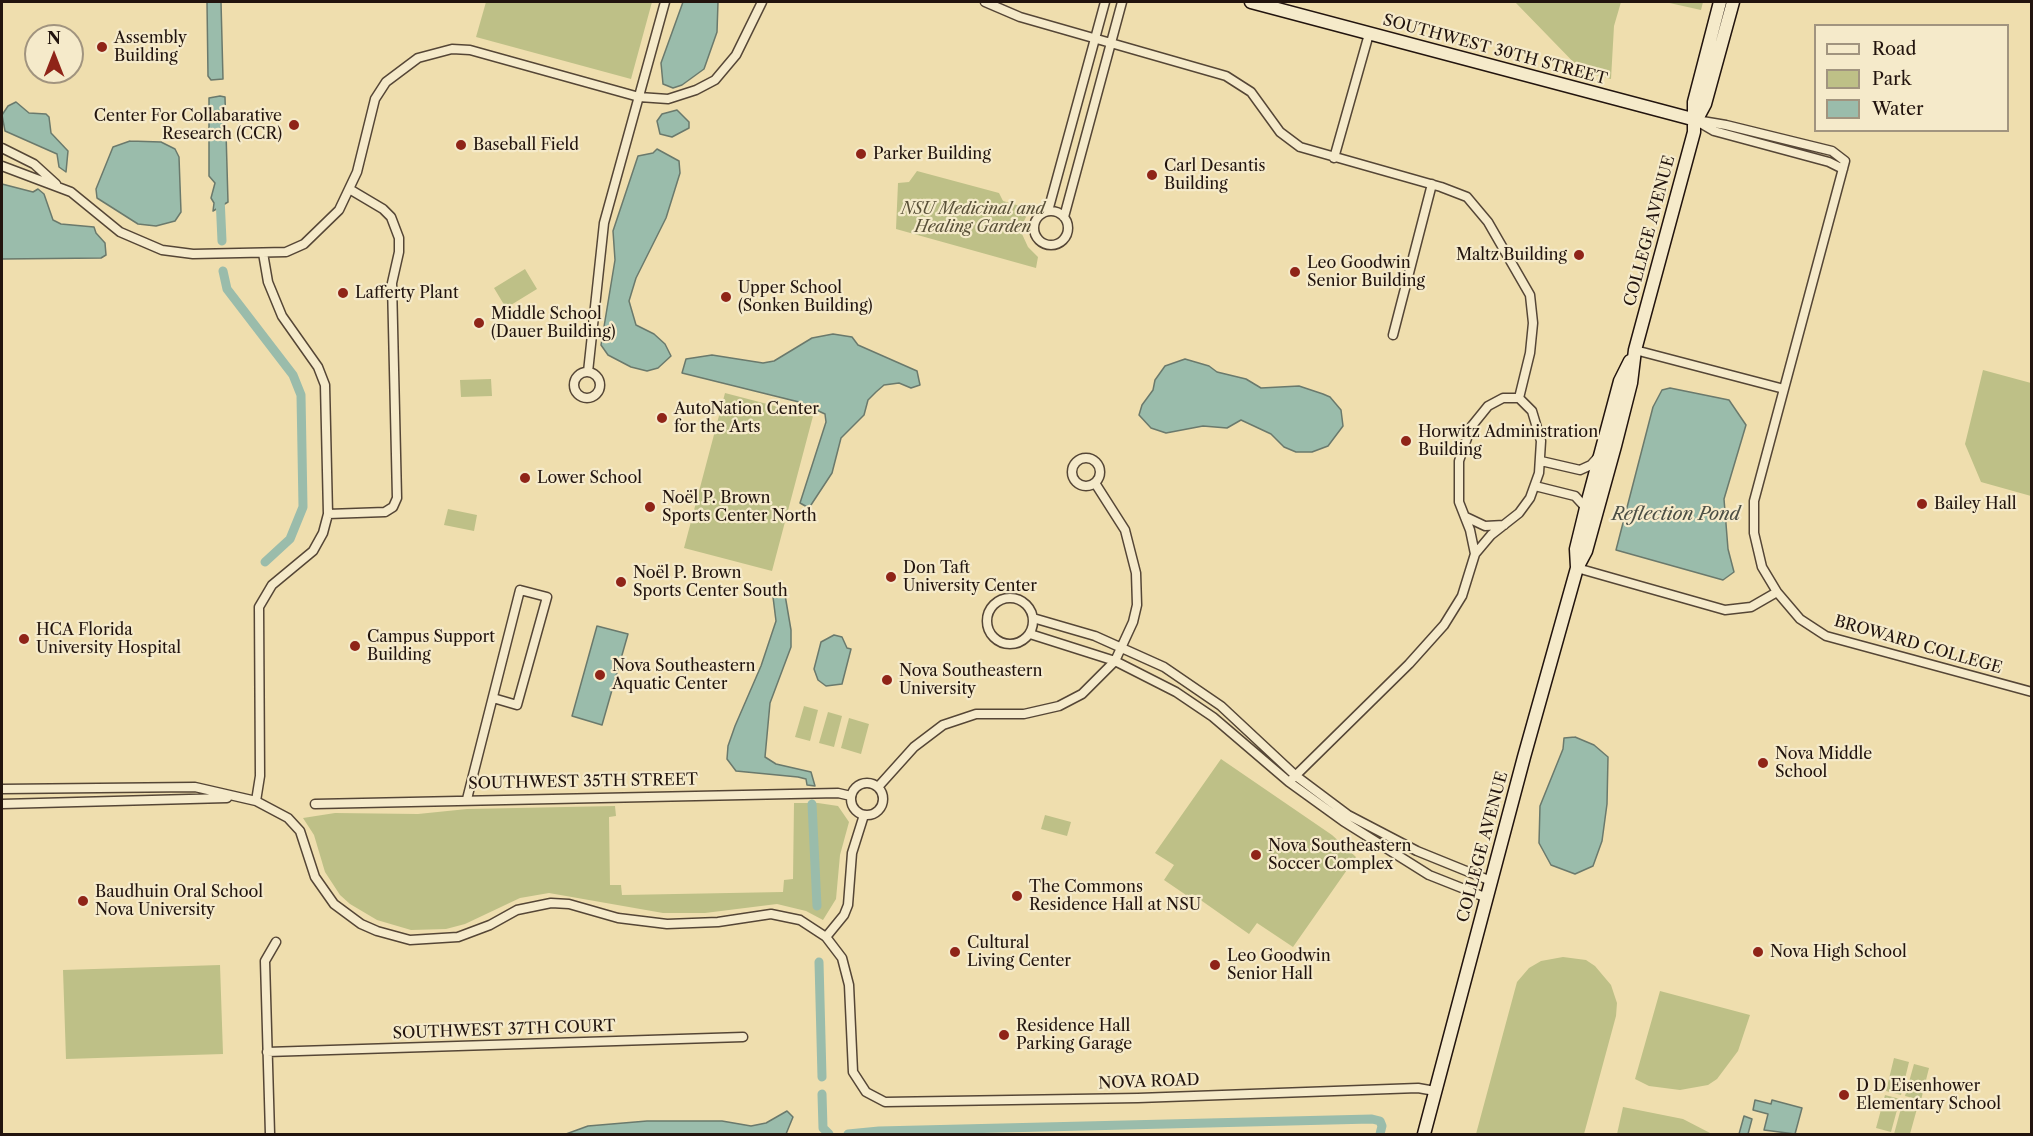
<!DOCTYPE html>
<meta charset="utf-8">
<style>
body{margin:0}
#map{position:relative;width:2033px;height:1136px;overflow:hidden;background:#efdeae;font-family:"Libre Caslon Text",serif}
canvas{display:block}
.frame{position:absolute;inset:0;border:3px solid #22140e;pointer-events:none}
.legend{position:absolute;left:1814px;top:24px;width:195px;height:108px;box-sizing:border-box;background:#f5eaca;border:2px solid #a1947f;margin:0;padding:8px 10px;list-style:none;font-size:18px;color:#22140e}
.legend li{display:flex;align-items:center;gap:12px;height:30px}
.legend b{width:30px;border:2px solid #a1947f}
.north{position:absolute;left:24px;top:24px;width:60px;height:60px;box-sizing:border-box;background:#f5eaca;border:2px solid #a1947f;border-radius:50%;rotate:0deg;font-size:16px;font-weight:700;line-height:24px;text-align:center;color:#22140e}
.north::after{content:'';display:block;margin:auto;width:21px;height:27px;background:#8f2418;clip-path:polygon(50% 0,100% 100%,50% 72%,0 100%)}
</style>
<div id="map">
<canvas width="2033" height="1136"></canvas>
<div class="frame"></div>
<ul class="legend">
<li><b style="height:8px;background:#f5eaca"></b>Road</li>
<li><b style="height:16px;background:#bec087"></b>Park</li>
<li><b style="height:16px;background:#9abcab"></b>Water</li>
</ul>
<div class="north">N</div>
</div>
<script>
const g = document.querySelector('canvas').getContext('2d');
g.lineJoin = 'round';
function paint(path, color) {
  g.fillStyle = color;
  g.fill(path, 'evenodd');
}
function poly(rows) {
  const path = new Path2D();
  for (const r of rows) {
    if (r.length === 3) {
      path.moveTo(r[0] + r[2], r[1]);
      path.arc(r[0], r[1], r[2], 0, 2 * Math.PI);
      continue;
    }
    path.moveTo(r[0], r[1]);
    for (let i = 2; i < r.length; i += 2) path.lineTo(r[i], r[i + 1]);
  }
  return path;
}
function strokePath(path, color, width, dash) {
  g.strokeStyle = color;
  g.lineWidth = width;
  g.lineCap = dash ? 'butt' : 'round';
  g.setLineDash(dash || []);
  g.stroke(path);
}
function drawText(font, color, halo, rows, align = 'center') {
  g.font = font + ' "Libre Caslon Text",serif';
  g.lineWidth = 4.5;
  g.setLineDash([]);
  g.textBaseline = 'middle';
  g.strokeStyle = halo;
  g.fillStyle = color;
  for (const [text, x, y, turn = 0] of rows) {
    g.save();
    g.translate(x, y);
    g.rotate((+turn || 0) * Math.PI / 180);
    g.textAlign = isNaN(turn) ? turn : align;
    if (halo) g.strokeText(text, 0, 0);
    g.fillText(text, 0, 0);
    g.restore();
  }
}
paint(poly([
 [486,2,652,2,631,79,476,37],
 [1515,2,1621,2,1614,26,1611,79,1583,72],
 [1665,2,1703,2,1701,10],
 [917,171,999,193,1003,201,1020,206,1026,204,1028,213,1023,223,1022,234,1028,247,1038,257,1036,268,896,229,898,183,909,182],
 [525,269,537,289,506,308,494,288],
 [1983,370,2031,383,2031,496,1981,482,1965,444],
 [491,379,492,396,461,397,460,380],
 [725,393,813,416,772,571,684,548],
 [448,509,477,515,474,531,444,525],
 [804,706,818,710,810,741,795,737],
 [828,712,842,716,834,747,819,743],
 [849,718,869,724,861,754,841,748],
 [1221,759,1332,835,1356,857,1293,947,1257,923,1249,934,1192,894,1189,897,1164,880,1174,865,1155,853],
 [794,803,818,803,838,806,849,822,840,855,836,899,823,920,806,911,777,904,705,913,663,913,549,893,520,898,465,924,446,929,411,930,377,920,350,904,340,895,325,872,314,835,303,818,335,813,418,814,467,809,615,806,616,816,609,817,610,885,621,885,622,895,783,892,784,880,793,879],
 [1045,815,1071,822,1067,836,1041,829],
 [1563,957,1586,960,1595,966,1611,985,1617,1003,1616,1016,1584,1134,1476,1134,1517,982,1529,968,1541,961],
 [220,965,223,1054,66,1059,63,970],
 [1660,991,1750,1015,1738,1051,1717,1079,1708,1085,1680,1090,1649,1086,1635,1079],
 [1894,1058,1909,1062,1901,1095,1886,1091],
 [1914,1064,1929,1068,1921,1100,1905,1096],
 [1885,1095,1900,1099,1891,1132,1876,1128],
 [1903,1101,1918,1105,1910,1134,1894,1134],
 [1623,1107,1683,1119,1712,1134,1617,1134]
]), '#bec087');
const water = poly([
 [207,2,221,2,223,79,211,80,208,76,207,2],
 [683,2,718,2,717,32,704,69,682,85,673,88,663,84,661,63,683,2],
 [220,96,225,97,228,202,213,211,214,203,211,198,215,183,209,176,209,98,220,96],
 [16,102,29,113,46,114,49,117,51,133,68,151,66,172,59,167,57,154,5,131,2,115,8,106,16,102],
 [677,110,689,122,689,128,672,137,660,134,657,121,662,114,677,110],
 [130,141,161,142,175,149,179,157,181,212,175,221,156,226,138,224,97,198,96,189,113,147,130,141],
 [657,149,679,161,680,173,666,218,636,278,629,301,636,325,654,334,665,344,671,356,658,368,647,371,631,367,608,355,601,345,615,260,613,231,638,156,653,153,657,149],
 [2,184,33,192,38,189,44,194,53,220,61,224,94,227,96,233,105,243,106,255,101,258,2,259,2,184],
 [833,334,852,337,858,345,917,371,920,385,911,388,899,383,884,385,876,392,868,400,864,415,841,438,832,473,809,508,800,503,826,422,825,414,799,402,682,373,686,359,712,355,763,363,774,361,812,338,833,334],
 [1185,359,1209,366,1217,372,1246,379,1261,388,1299,386,1323,394,1330,397,1341,410,1343,426,1328,446,1312,452,1296,452,1284,447,1271,434,1241,420,1227,428,1203,426,1166,433,1151,428,1139,415,1142,405,1153,390,1155,380,1165,366,1185,359],
 [1670,388,1729,400,1746,425,1724,499,1728,549,1734,572,1723,580,1616,550,1653,407,1662,390,1670,388],
 [772,589,784,589,791,630,791,647,770,703,765,757,776,764,811,772,815,786,807,785,806,779,798,777,736,771,727,759,728,746,735,726,761,666,776,621,772,589],
 [597,626,628,634,602,725,572,716,597,626],
 [834,635,842,637,847,648,851,649,842,684,826,686,818,680,814,669,821,642,834,635],
 [1575,737,1594,745,1608,757,1607,804,1602,841,1593,866,1575,874,1551,865,1539,843,1540,806,1563,749,1564,738,1575,737],
 [1755,1100,1771,1104,1772,1100,1802,1108,1795,1134,1764,1130,1768,1114,1753,1110,1755,1100],
 [787,1111,793,1117,786,1134,566,1134,588,1126,647,1121,722,1121,751,1126,766,1123,787,1111],
 [1744,1116,1752,1119,1748,1134,1739,1134,1744,1116]
]);
paint(water, '#9abcab');
strokePath(water, '#6a796c', 1.5);
strokePath(poly([
 [220,197,222,241],
 [223,271,227,289,293,375,301,395,303,507,290,539,265,562],
 [812,804,817,906],
 [819,962,822,1077],
 [822,1094,823,1128,829,1134],
 [848,1134,879,1131,1372,1119,1380,1121,1382,1126,1380,1134]
]), '#9abcab', 9);
const street = poly([
 [985,2,1020,17,1226,76,1251,92,1280,132,1300,147,1441,187,1467,197,1488,222,1530,295,1533,323,1530,353,1519,398],
 [1696,120,1726,125,1832,151,1845,161,1754,501,1754,533,1762,567,1777,592,1800,619,1826,636,2032,692],
 [1702,124,1714,131,1829,162,1843,169],
 [2,148,34,164,56,184],
 [1334,158,1369,34],
 [2,166,71,192,120,232,162,250,193,254,286,252,304,244,339,210,357,172,375,99,386,82,418,58,452,49,470,50,639,97,668,99,696,90,715,80,736,55,762,2],
 [1048,211,1105,2],
 [1051,228,17],
 [1064,217,1122,2],
 [1393,335,1432,184],
 [1635,350,1784,389],
 [588,372,604,223,665,2],
 [587,385,13],
 [1086,472,14],
 [1541,461,1580,470,1591,465,1598,457],
 [1535,486,1575,496,1586,508],
 [328,514,385,512,393,507,397,498,392,283,399,252,399,238,391,217,383,209,351,190],
 [1466,517,1485,526,1504,525],
 [1577,568,1725,610,1751,607,1777,592],
 [1010,621,23],
 [1033,618,1095,636,1164,667,1221,706,1296,776,1348,815,1417,851,1491,881],
 [1030,634,1115,661,1176,692,1213,717,1289,782,1343,821,1429,875,1487,898],
 [1289,782,1409,664,1444,625,1462,596,1475,554,1491,535,1519,513,1530,498,1539,473,1541,441,1532,411,1519,398,1503,398,1488,406,1471,427,1459,461,1459,502,1470,530,1475,554],
 [867,799,16],
 [878,787,914,747,943,725,976,714,1024,714,1059,706,1082,694,1115,661,1133,622,1137,605,1136,573,1125,530,1095,483],
 [2,789,195,787,256,801,288,818,300,831,315,877,334,904,361,924,377,931,410,940,458,937,490,925,517,910,551,903,569,904,618,918,667,924,718,922,771,914,800,920,826,937,842,958,849,985,853,1072,866,1092,885,1102,1138,1098,1418,1088,1435,1091],
 [467,799,520,590,547,597,517,705,493,698],
 [256,801,260,776,259,607,272,585,313,551,323,533,328,514,325,385,318,367,282,316,268,282,263,253],
 [2,804,227,798],
 [315,804,838,793,851,796],
 [826,937,844,915,848,905,852,853,864,815],
 [267,1052,743,1037],
 [270,1134,265,961,276,942]
]);
const secondary = poly([
 [1251,2,1696,120],
 [1697,119,1705,104,1733,2],
 [1577,567,1576,549,1586,508,1620,381,1630,361],
 [1424,1134,1524,757,1577,568,1586,551,1615,446,1631,383,1635,350,1694,132,1694,102,1720,2]
]);
strokePath(street, '#554636', 11);
strokePath(secondary, '#22140e', 15);
strokePath(street, '#f5eaca', 8);
strokePath(secondary, '#f5eaca', 12);
for (const [x, y, r, color] of [
 [102,47,6,"#8f2418"],
 [294,125,6,"#8f2418"],
 [461,145,6,"#8f2418"],
 [861,154,6,"#8f2418"],
 [1152,175,6,"#8f2418"],
 [1579,255,6,"#8f2418"],
 [1295,272,6,"#8f2418"],
 [343,293,6,"#8f2418"],
 [726,297,6,"#8f2418"],
 [479,323,6,"#8f2418"],
 [662,418,6,"#8f2418"],
 [1406,441,6,"#8f2418"],
 [525,478,6,"#8f2418"],
 [1922,504,6,"#8f2418"],
 [650,507,6,"#8f2418"],
 [891,577,6,"#8f2418"],
 [621,582,6,"#8f2418"],
 [24,639,6,"#8f2418"],
 [355,646,6,"#8f2418"],
 [600,675,6,"#8f2418"],
 [887,680,6,"#8f2418"],
 [1763,763,6,"#8f2418"],
 [1256,855,6,"#8f2418"],
 [1017,896,6,"#8f2418"],
 [83,901,6,"#8f2418"],
 [955,952,6,"#8f2418"],
 [1758,952,6,"#8f2418"],
 [1215,965,6,"#8f2418"],
 [1004,1035,6,"#8f2418"],
 [1844,1095,6,"#8f2418"]
]) {
  const dot = new Path2D();
  dot.arc(x, y, r, 0, 2 * Math.PI);
  g.fillStyle = color;
  g.fill(dot);
  strokePath(dot, '#f5eaca', 2);
}
drawText('16px', '#22140e', '#f5eaca', [
 ["Assembly",114,38],
 ["Building",114,56],
 ["Center For Collabarative",282,116,"right"],
 ["Research (CCR)",282,134,"right"],
 ["Baseball Field",473,145],
 ["Parker Building",873,154],
 ["Carl Desantis",1164,166],
 ["Building",1164,184],
 ["Maltz Building",1567,255,"right"],
 ["Leo Goodwin",1307,263],
 ["Senior Building",1307,281],
 ["Upper School",738,288],
 ["(Sonken Building)",738,306],
 ["Lafferty Plant",355,293],
 ["Middle School",491,314],
 ["(Dauer Building)",491,332],
 ["AutoNation Center",674,409],
 ["for the Arts",674,427],
 ["Horwitz Administration",1418,432],
 ["Building",1418,450],
 ["Lower School",537,478],
 ["Noël P. Brown",662,498],
 ["Sports Center North",662,516],
 ["Bailey Hall",1934,504],
 ["Don Taft",903,568],
 ["University Center",903,586],
 ["Noël P. Brown",633,573],
 ["Sports Center South",633,591],
 ["HCA Florida",36,630],
 ["University Hospital",36,648],
 ["Campus Support",367,637],
 ["Building",367,655],
 ["Nova Southeastern",612,666],
 ["Aquatic Center",612,684],
 ["Nova Southeastern",899,671],
 ["University",899,689],
 ["Nova Middle",1775,754],
 ["School",1775,772],
 ["Nova Southeastern",1268,846],
 ["Soccer Complex",1268,864],
 ["The Commons",1029,887],
 ["Residence Hall at NSU",1029,905],
 ["Baudhuin Oral School",95,892],
 ["Nova University",95,910],
 ["Cultural",967,943],
 ["Living Center",967,961],
 ["Nova High School",1770,952],
 ["Leo Goodwin",1227,956],
 ["Senior Hall",1227,974],
 ["Residence Hall",1016,1026],
 ["Parking Garage",1016,1044],
 ["D D Eisenhower",1856,1086],
 ["Elementary School",1856,1104]
], 'left');
drawText('16px', '#22140e', '#f5eaca', [
 ["SOUTHWEST 30TH STREET",1495,50,15],
 ["COLLEGE AVENUE",1650,231,-75],
 ["BROWARD COLLEGE",1918,645,16],
 ["SOUTHWEST 35TH STREET",583,782,-1],
 ["COLLEGE AVENUE",1483,847,-75],
 ["SOUTHWEST 37TH COURT",504,1030,-2],
 ["NOVA ROAD",1149,1082,-2]
]);
drawText('italic 16px', '#595038', '#f5eaca', [
 ["NSU Medicinal and",973,209],
 ["Healing Garden",973,227]
]);
drawText('italic 18px', '#4c4f45', '#f5eaca', [
 ["Reflection Pond",1676,515]
]);
</script>
